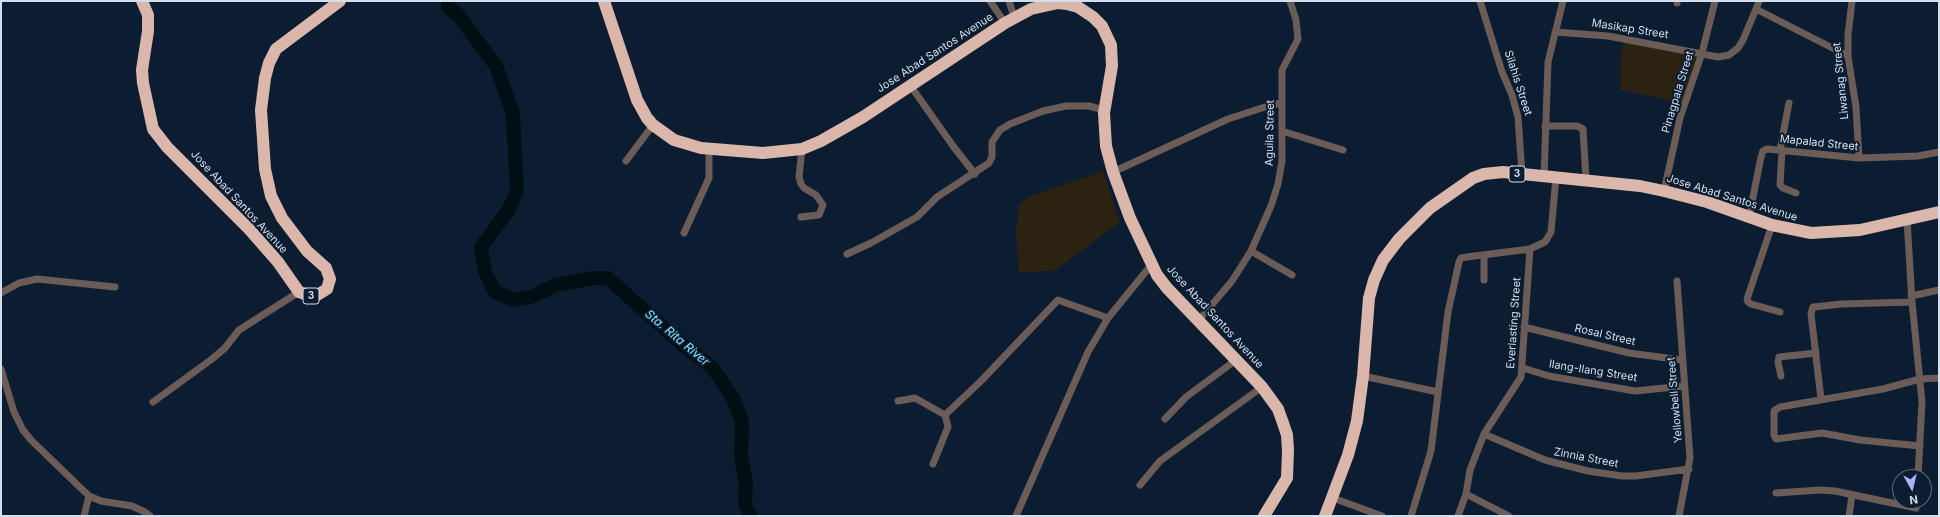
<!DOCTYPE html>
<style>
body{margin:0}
#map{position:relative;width:1940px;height:517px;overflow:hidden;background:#0d1d31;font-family:Inter,sans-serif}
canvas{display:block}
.frame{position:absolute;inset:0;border:2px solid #d4dfee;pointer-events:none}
.north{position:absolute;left:1892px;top:469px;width:40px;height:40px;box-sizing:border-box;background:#0d1d31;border:1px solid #5d6b7d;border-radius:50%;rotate:172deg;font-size:11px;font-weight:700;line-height:16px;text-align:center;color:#d4dfee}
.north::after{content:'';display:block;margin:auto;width:14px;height:18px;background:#aeaefb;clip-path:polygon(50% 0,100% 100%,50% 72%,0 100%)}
</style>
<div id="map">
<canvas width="1940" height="517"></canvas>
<div class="frame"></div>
<div class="north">N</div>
</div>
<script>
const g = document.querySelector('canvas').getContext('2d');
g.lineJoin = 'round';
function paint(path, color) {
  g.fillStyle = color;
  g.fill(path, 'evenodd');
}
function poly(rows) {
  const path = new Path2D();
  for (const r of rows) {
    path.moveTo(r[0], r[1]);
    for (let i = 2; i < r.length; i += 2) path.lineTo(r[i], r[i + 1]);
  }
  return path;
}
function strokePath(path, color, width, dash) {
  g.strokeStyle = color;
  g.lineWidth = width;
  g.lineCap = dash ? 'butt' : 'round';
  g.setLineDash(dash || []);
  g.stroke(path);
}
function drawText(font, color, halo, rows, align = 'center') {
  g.font = font + ' Inter,sans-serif';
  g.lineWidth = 4;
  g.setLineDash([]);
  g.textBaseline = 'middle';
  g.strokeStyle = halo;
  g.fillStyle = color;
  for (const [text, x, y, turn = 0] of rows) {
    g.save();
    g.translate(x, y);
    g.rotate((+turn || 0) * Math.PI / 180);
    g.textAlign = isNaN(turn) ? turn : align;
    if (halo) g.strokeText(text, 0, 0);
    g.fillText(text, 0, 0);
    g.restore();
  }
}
paint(poly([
 [1624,39,1701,54,1684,103,1620,90,1621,54],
 [1103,171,1120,222,1056,270,1019,273,1016,230,1019,204,1031,196]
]), '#2b2212');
strokePath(poly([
 [448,1,448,7,459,16,496,66,513,114,517,192,508,211,481,247,485,272,495,292,514,300,534,296,555,285,593,278,608,278,683,345,713,368,734,400,742,422,741,458,746,482,745,505,751,516]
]), '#010f13', 14);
strokePath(poly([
 [990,1,1005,23],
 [1009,1,1014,17],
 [1480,1,1502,72,1512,95,1518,117,1522,174],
 [1677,1,1677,3],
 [1759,1,1756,9,1848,56],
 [1852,1,1848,35,1848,56,1856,107,1859,158],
 [1555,32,1608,36,1718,57,1729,55,1738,48,1743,40,1756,9],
 [910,85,953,146,975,174],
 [1545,126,1577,126,1583,129,1586,180],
 [1282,131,1343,150],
 [1780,150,1789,103],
 [1782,150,1780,185,1783,188,1796,193],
 [626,161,653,125],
 [1113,172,1228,119,1265,107,1281,103],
 [1544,177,1548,62,1563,1],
 [1664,191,1680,118,1702,53,1715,1],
 [801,217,819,215,823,205,816,195,804,188,801,184,799,177,802,149],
 [1749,217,1761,157,1763,151,1767,149,1859,158,1918,156,1939,152],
 [1907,219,1912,302,1922,402,1918,477],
 [1772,225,1747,299,1748,302,1751,304,1780,312],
 [684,233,709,178,709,149],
 [1251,251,1292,275],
 [847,254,871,243,917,217,937,197,989,163,992,157,992,142,1000,130,1010,124,1043,111,1066,106,1089,106,1100,109,1104,113],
 [1484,280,1484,255],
 [1677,281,1690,458,1679,516],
 [1,293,19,283,37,279,115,287],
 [1911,296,1939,290],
 [1199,320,1232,281,1251,251,1271,206,1278,184,1282,161,1282,70,1298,39,1296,20,1290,1],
 [1524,327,1629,353,1682,360],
 [1523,368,1549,376,1635,391,1684,386],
 [1,369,14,412,23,430,31,440,89,496,101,501,132,506,145,512,150,516],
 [1363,376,1438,392],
 [1781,376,1778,362,1779,357,1816,353],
 [1821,399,1811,314,1813,307,1842,304,1912,302],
 [898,401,915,398,945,415],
 [153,402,212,359,225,348,239,330,299,292],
 [1165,419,1186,397,1236,360],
 [1484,434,1545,460,1588,471,1622,476,1636,476,1689,469],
 [1920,446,1860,440,1822,433,1776,439,1774,435,1774,411,1780,407,1883,389,1920,379,1939,378],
 [933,464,948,427,945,415,981,381,1058,300,1108,318],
 [1140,485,1160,461,1262,387],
 [1776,493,1820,490,1835,491,1916,508,1917,501],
 [1466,494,1509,516],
 [1333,498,1382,516],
 [84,516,89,496],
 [1016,516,1088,352,1108,318,1152,264],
 [1411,516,1431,451,1448,312,1459,262,1461,258,1467,257,1530,249,1545,242,1551,232,1556,177],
 [1458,516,1466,494,1470,470,1484,434,1521,377,1530,249],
 [1849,516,1852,495]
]), '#6b5c58', 7);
strokePath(poly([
 [142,1,148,15,148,31,142,70,143,83,153,129,167,147,249,229,278,262,299,292,314,297,327,289,330,279,326,268,307,251,282,218,271,196,265,169,261,110,265,78,269,63,276,49,340,1],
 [604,1,637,100,647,118,653,125,674,140,701,148,763,153,802,149,821,141,863,117,1005,23,1031,9,1058,3,1067,4,1078,7,1093,17,1102,26,1111,45,1112,66,1104,113,1106,146,1113,172,1130,218,1157,275,1167,288,1262,387,1278,409,1283,423,1287,435,1288,450,1287,478,1264,516],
 [1325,516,1348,455,1357,421,1363,376,1369,298,1374,280,1383,260,1399,239,1430,208,1473,178,1484,174,1503,172,1640,186,1664,191,1707,202,1772,225,1811,233,1860,230,1939,212]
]), '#dbb6ab', 12);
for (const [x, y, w] of [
 [1517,174,16],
 [311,296,16]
]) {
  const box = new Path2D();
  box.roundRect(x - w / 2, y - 8, w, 16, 3);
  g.fillStyle = '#0d1d31';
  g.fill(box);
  strokePath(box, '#d4dfee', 1);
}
drawText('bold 10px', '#d4dfee', null, [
 ["3",1517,174],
 ["3",311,296]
]);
drawText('11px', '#d4dfee', '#0d1d31', [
 ["Masikap Street",1630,29,9],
 ["Jose Abad Santos Avenue",935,53,-33],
 ["Liwanag Street",1841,81,-96],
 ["Silahis Street",1518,83,72],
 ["Pinagpala Street",1678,92,-73],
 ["Aguila Street",1270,133,-89],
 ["Mapalad Street",1819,143,6],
 ["Jose Abad Santos Avenue",1732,198,17],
 ["Jose Abad Santos Avenue",239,202,47],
 ["Jose Abad Santos Avenue",1215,317,47],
 ["Everlasting Street",1514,323,-86],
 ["Rosal Street",1605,335,13],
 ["Ilang-Ilang Street",1593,371,9],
 ["Yellowbell Street",1675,400,-95],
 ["Zinnia Street",1586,458,11]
]);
drawText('italic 12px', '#86e5fc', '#0d1d31', [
 ["Sta. Rita River",677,338,40]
]);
</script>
